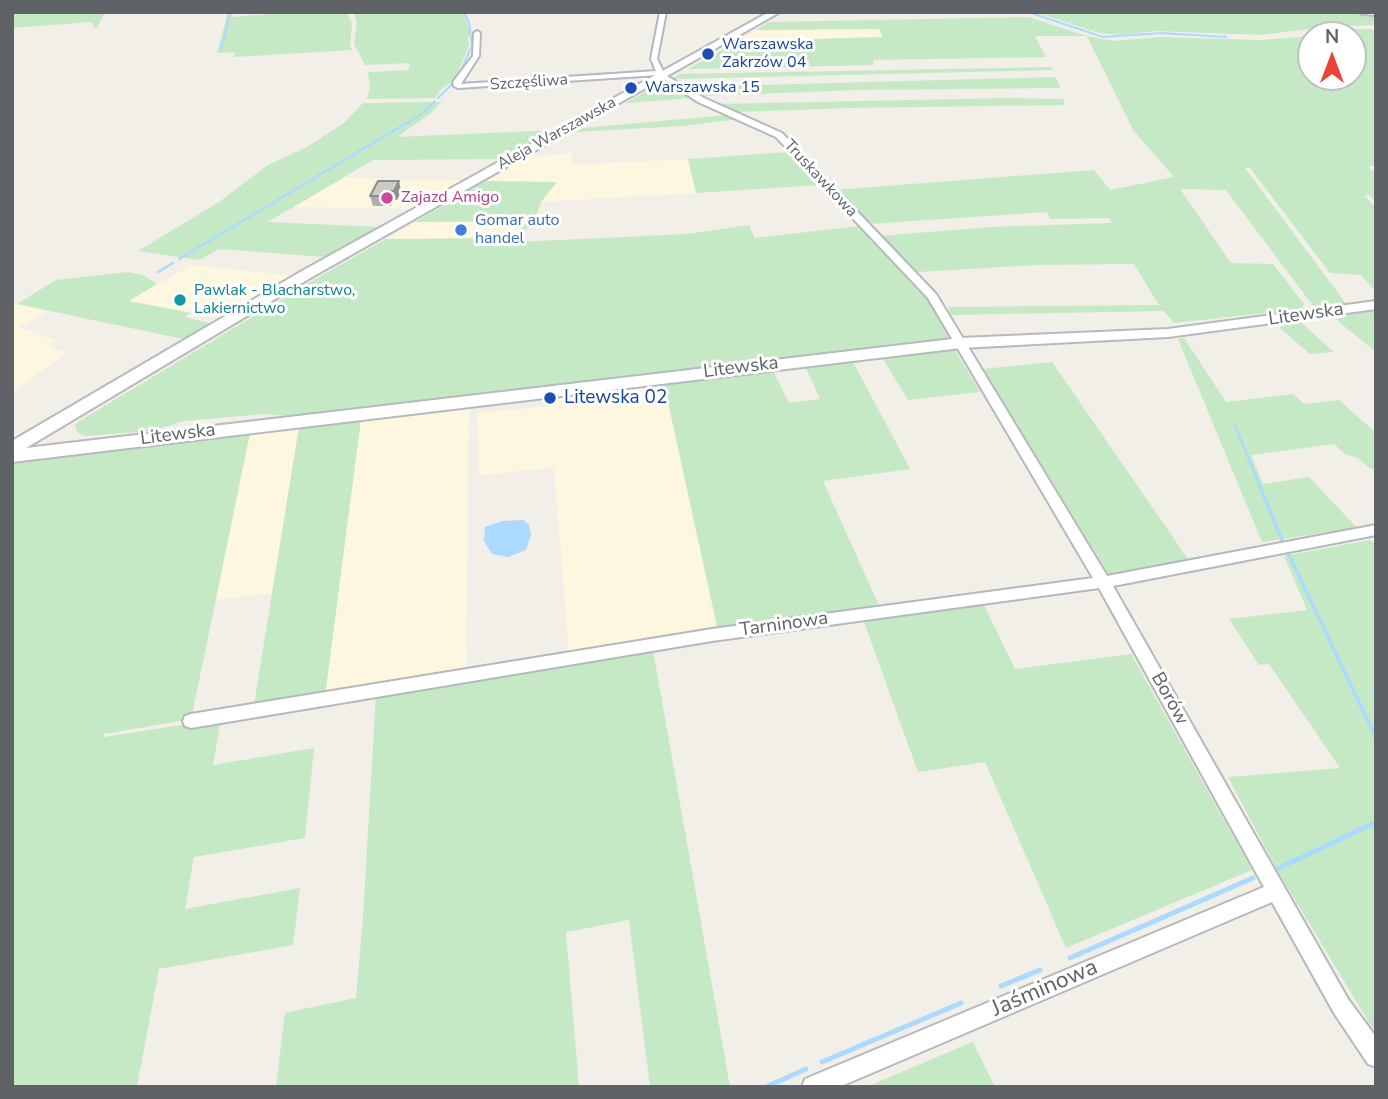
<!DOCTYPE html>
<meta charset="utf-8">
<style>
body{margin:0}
#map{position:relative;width:1388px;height:1099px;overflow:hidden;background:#f1efe8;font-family:"Nunito Sans",sans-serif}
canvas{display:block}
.frame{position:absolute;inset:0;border:14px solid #5f6368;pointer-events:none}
.north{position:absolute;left:1297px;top:21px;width:70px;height:70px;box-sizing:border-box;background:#fff;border:2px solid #bfc1c3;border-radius:50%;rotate:0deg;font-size:19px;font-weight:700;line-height:28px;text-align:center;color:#5f6368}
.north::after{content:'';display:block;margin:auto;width:24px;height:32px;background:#ea4335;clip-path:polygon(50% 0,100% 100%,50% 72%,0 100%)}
</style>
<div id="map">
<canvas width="1388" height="1099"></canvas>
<div class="frame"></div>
<div class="north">N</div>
</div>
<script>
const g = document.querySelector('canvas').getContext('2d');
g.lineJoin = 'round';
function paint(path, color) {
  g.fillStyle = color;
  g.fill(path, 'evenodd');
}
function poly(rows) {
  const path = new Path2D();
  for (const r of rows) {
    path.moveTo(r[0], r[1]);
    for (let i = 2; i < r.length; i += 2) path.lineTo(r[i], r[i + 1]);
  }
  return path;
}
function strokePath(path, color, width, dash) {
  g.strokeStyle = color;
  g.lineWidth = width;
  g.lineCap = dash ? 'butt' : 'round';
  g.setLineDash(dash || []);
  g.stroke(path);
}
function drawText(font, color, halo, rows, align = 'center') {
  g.font = font + ' "Nunito Sans",sans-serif';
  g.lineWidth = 6;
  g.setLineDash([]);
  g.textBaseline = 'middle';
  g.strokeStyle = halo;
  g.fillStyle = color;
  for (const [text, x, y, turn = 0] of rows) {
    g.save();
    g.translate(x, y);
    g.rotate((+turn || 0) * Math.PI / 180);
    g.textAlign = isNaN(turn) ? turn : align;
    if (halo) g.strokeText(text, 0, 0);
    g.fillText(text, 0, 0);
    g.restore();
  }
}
paint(poly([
 [879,29,883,37,738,41,756,30],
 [572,154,570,165,688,159,696,193,541,202,556,182,486,181,530,156],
 [346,177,394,180,464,180,412,209,294,207],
 [529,221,511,238,386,239,415,222],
 [191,265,287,275,290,276,219,318,128,301],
 [12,303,48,311,19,327,56,341,48,346,67,353,12,392],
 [664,384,718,631,569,654,554,468,479,475,478,413,550,406,550,400],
 [469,407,466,671,325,696,361,419],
 [299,427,272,593,216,600,250,433]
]), '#fef7e0');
paint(poly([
 [12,12,105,12,96,29,91,22,12,28],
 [228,12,233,12,232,17,296,12,347,12,352,24,350,46,353,50,234,57,235,52,217,53],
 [354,12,464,12,471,36,468,37,469,45,455,80,441,89,435,98,367,99,370,86,368,72,408,70,410,63,365,65,354,44,357,23],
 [1035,12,1322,12,1376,15,1376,25,1325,27,1260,35,1155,31,1123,35,1099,33],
 [1028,17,1087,36,1113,41,1161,37,1260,40,1311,36,1311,77,1353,77,1353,35,1317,35,1354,29,1371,29,1376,32,1376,166,1368,166,1376,175,1376,202,1369,195,1365,196,1376,208,1376,292,1361,275,1330,273,1250,168,1245,168,1347,305,1320,309,1314,307,1226,190,1180,189,1231,263,1273,264,1304,304,1302,309,1174,323,1164,311,951,315,948,307,1159,305,1134,264,1037,265,918,272,880,236,989,227,1112,223,1109,218,1050,219,1047,212,869,224,834,190,1094,170,1110,190,1174,177,1133,130,1087,36,1035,36,1046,57,873,60,874,65,688,69,738,41,883,37,879,29,756,30,769,22],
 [1052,67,1053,70,672,79,680,74],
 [1056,77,1060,88,858,90,701,96,684,87],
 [664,81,692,98,626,103],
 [1007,98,1063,99,1065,105,850,108,737,112,716,104],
 [441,102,431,113,397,137,557,130,502,159,373,160,268,222,381,227,324,257,219,249,199,260,138,251,219,202,268,165,307,147,344,123,363,103],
 [728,115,739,119,683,126,575,132,582,128],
 [789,152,819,185,696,193,688,159],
 [486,181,557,182,541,202,535,220,515,242,687,234,749,225,755,238,859,226,927,298,951,338,288,416,264,414,183,421,152,431,85,436,78,433,75,426,78,422,312,281,386,239,511,238,528,221,415,222],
 [128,272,143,275,157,284,129,301,191,313,185,317,210,323,183,339,17,304,56,280],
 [1376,308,1376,352,1333,317,1356,311],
 [1299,321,1334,352,1310,354,1280,328,1281,323],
 [1184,338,1226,402,1293,394,1304,404,1339,400,1376,433,1376,468,1371,469,1358,458,1345,454,1334,444,1251,455,1263,484,1309,477,1357,528,1262,542,1178,339],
 [954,348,980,392,908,400,882,357],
 [852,360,910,469,823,481,880,608,718,631,664,384,773,370,789,403,820,399,805,366],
 [1052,362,1190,562,1109,575,983,369],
 [361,419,325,696,104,734,104,737,221,719,213,765,314,748,305,838,194,857,185,909,300,888,293,945,159,969,137,1087,12,1087,12,463,250,433,192,715,254,704,299,427],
 [1370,540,1376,545,1376,1028,1373,1029,1277,870,1228,777,1340,768,1269,664,1259,665,1229,619,1307,610,1284,556],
 [984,605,1015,669,1131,654,1252,870,1066,948,985,762,918,772,864,622],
 [653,650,730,1087,650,1087,629,920,566,932,579,1087,276,1087,285,1013,356,998,363,917,376,694],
 [973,1042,995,1087,867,1087,892,1076]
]), '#c5e8c5');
paint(poly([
 [523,520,529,525,531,535,526,550,508,557,492,554,484,541,485,527,502,521]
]), '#aadaff');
strokePath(poly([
 [1028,12,1103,37,1162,33,1226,37],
 [221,50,230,12],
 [438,98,458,78,472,45,469,23,464,12],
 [407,123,423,113,435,101]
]), '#aadaff', 2);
strokePath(poly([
 [179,259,410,121],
 [158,272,173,263],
 [1235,426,1260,486]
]), '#aadaff', 2.5);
strokePath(poly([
 [1259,485,1283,542],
 [1288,553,1376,738]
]), '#aadaff', 3.5);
strokePath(poly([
 [1277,869,1376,822],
 [1070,958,1253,878],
 [1001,986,1040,970],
 [822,1062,961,1003],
 [766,1087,806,1069]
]), '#aadaff', 5);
const street = poly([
 [660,12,666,12,657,59,665,75,704,98,782,133,936,294,1107,576,1376,525,1376,535,1113,586,1348,999,1376,1037,1376,1067,1368,1064,1334,1013,1272,902,839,1087,802,1087,805,1079,1264,887,1099,588,712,641,191,728,185,726,183,721,185,716,191,714,712,629,1093,578,928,298,776,137,698,102,658,75,458,88,454,86,453,82,473,56,474,33,477,31,480,33,479,56,461,84,656,71,651,59,660,12],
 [1359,12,1376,12,1376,15,1362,14,1359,12]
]);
const secondary = poly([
 [769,12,780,12,312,277,26,448,961,338,1168,329,1376,301,1376,309,1168,337,961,348,12,462,12,441,302,271,769,12]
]);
strokePath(street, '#b5b8bc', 4);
strokePath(secondary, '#b6babf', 4);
paint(street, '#fff');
paint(secondary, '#fff');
paint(poly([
 [378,181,401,191,397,200,393,200,391,206,373,206,370,196]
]), '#afaea9');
paint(poly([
 [399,181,401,191,397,200,394,191],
 [391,191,393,200,391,206,388,196]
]), '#8f8d8a');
const building = poly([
 [378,181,399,181,394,191,391,191,388,196,370,196,378,181]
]);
paint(building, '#cccac5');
strokePath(building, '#8f8d8a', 2);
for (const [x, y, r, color] of [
 [708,54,7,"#1a4fb4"],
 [631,88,7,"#1a4fb4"],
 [387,198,7,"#d1479c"],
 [461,230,7,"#3f7fe0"],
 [180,300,7,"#0f9aa8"],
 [550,398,7,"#1a4fb4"]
]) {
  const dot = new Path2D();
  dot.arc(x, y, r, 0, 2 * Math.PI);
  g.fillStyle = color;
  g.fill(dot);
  strokePath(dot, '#fff', 2.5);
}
drawText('16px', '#164399', '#fff', [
 ["Warszawska",722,45],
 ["Zakrzów 04",722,63],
 ["Warszawska 15",645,88]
], 'left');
drawText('16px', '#5f6368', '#fff', [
 ["Szczęśliwa",529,83,-4],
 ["Aleja Warszawska",557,134,-29],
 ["Truskawkowa",820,179,47]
]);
drawText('16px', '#b23c85', '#fff', [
 ["Zajazd Amigo",401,198]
], 'left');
drawText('16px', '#366cbe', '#fff', [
 ["Gomar auto",475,221],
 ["handel",475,239]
], 'left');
drawText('16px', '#0d838f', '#fff', [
 ["Pawlak - Blacharstwo,",194,291],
 ["Lakiernictwo",194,309]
], 'left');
drawText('19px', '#5f6368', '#fff', [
 ["Litewska",1306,315,-8],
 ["Litewska",741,368,-7],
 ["Litewska",178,435,-7],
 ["Tarninowa",784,625,-8],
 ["Borów",1169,699,61]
]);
drawText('19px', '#164399', '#fff', [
 ["Litewska 02",564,398]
], 'left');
drawText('23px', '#5f6368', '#fff', [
 ["Jaśminowa",1045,989,-23]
]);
</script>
